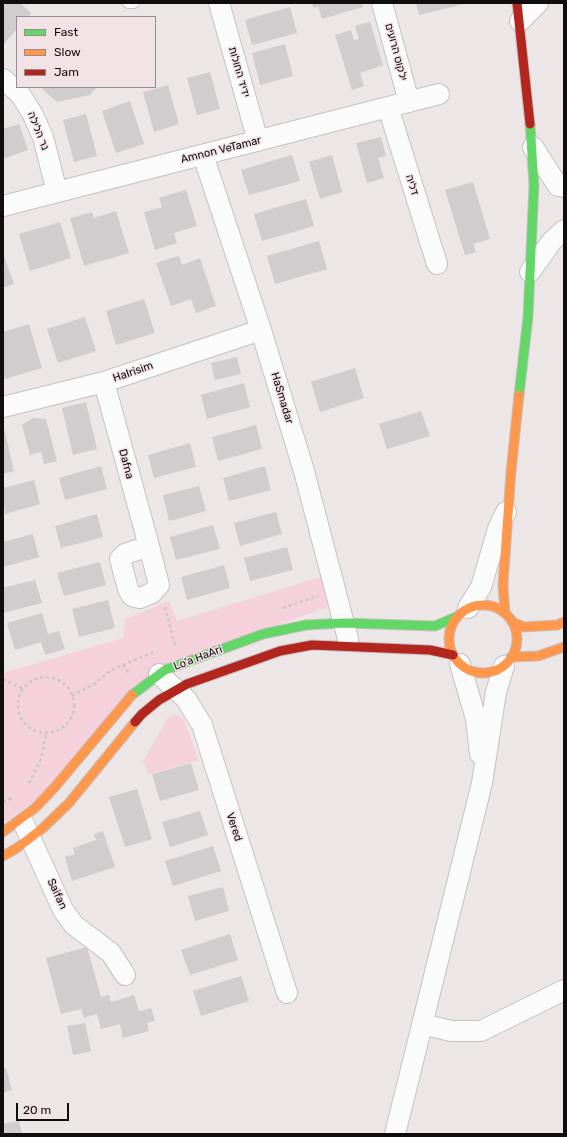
<!DOCTYPE html>
<meta charset="utf-8">
<style>
body{margin:0}
#map{position:relative;width:567px;height:1137px;overflow:hidden;background:#ece6e7;font-family:Rubik,sans-serif}
canvas{display:block}
.frame{position:absolute;inset:0;border:4px solid #110c0e;pointer-events:none}
.legend{position:absolute;left:16px;top:16px;width:140px;height:72px;box-sizing:border-box;background:#f0e2e5;border:1px solid #978c8f;margin:0;padding:5px 7px;list-style:none;font-size:12px;color:#110c0e}
.legend li{display:flex;align-items:center;gap:8px;height:20px}
.legend b{width:20px;border:1px solid #978c8f}
.scale{position:absolute;left:16px;top:1103px;width:53px;height:18px;box-sizing:border-box;border:2px solid #110c0e;border-top:0;padding-left:5px;font-size:12px;line-height:14px;white-space:nowrap;color:#110c0e;-webkit-text-stroke:3px #f0e2e5;paint-order:stroke}
</style>
<div id="map">
<canvas width="567" height="1137"></canvas>
<div class="frame"></div>
<ul class="legend">
<li><b style="height:5px;background:#63d668"></b>Fast</li>
<li><b style="height:5px;background:#ff974d"></b>Slow</li>
<li><b style="height:5px;background:#b3261e"></b>Jam</li>
</ul>
<div class="scale">20 m</div>
</div>
<script>
const g = document.querySelector('canvas').getContext('2d');
g.lineJoin = 'round';
function paint(path, color) {
  g.fillStyle = color;
  g.fill(path, 'evenodd');
}
function poly(rows) {
  const path = new Path2D();
  for (const r of rows) {
    if (r.length === 3) {
      path.moveTo(r[0] + r[2], r[1]);
      path.arc(r[0], r[1], r[2], 0, 2 * Math.PI);
      continue;
    }
    path.moveTo(r[0], r[1]);
    for (let i = 2; i < r.length; i += 2) path.lineTo(r[i], r[i + 1]);
  }
  return path;
}
function strokePath(path, color, width, dash) {
  g.strokeStyle = color;
  g.lineWidth = width;
  g.lineCap = dash ? 'butt' : 'round';
  g.setLineDash(dash || []);
  g.stroke(path);
}
function drawText(font, color, halo, rows, align = 'center') {
  g.font = font + ' Rubik,"Noto Sans Hebrew",sans-serif';
  g.lineWidth = 3;
  g.setLineDash([]);
  g.textBaseline = 'middle';
  g.strokeStyle = halo;
  g.fillStyle = color;
  for (const [text, x, y, turn = 0] of rows) {
    g.save();
    g.translate(x, y);
    g.rotate((+turn || 0) * Math.PI / 180);
    g.textAlign = isNaN(turn) ? turn : align;
    if (halo) g.strokeText(text, 0, 0);
    g.fillText(text, 0, 0);
    g.restore();
  }
}
paint(poly([
 [324,576,330,606,161,667,44,793,3,824,3,673,123,638,125,619,169,601,177,621],
 [175,714,184,720,199,760,149,774,143,761,167,719]
]), '#f4d1db');
paint(poly([
 [6,3,20,3,31,13,28,17,17,17,17,29,3,45,3,7],
 [312,3,362,3,363,7,322,19,318,6,314,8],
 [416,3,464,3,464,4,419,15],
 [290,7,297,33,252,45,245,20],
 [370,22,383,65,360,73,364,86,352,90,335,35,351,30,354,40,359,39,355,26],
 [285,44,293,76,260,85,252,53],
 [210,72,220,109,197,115,187,78],
 [168,85,179,124,154,132,143,92],
 [43,87,97,87,90,95,57,102,42,89],
 [130,101,144,144,116,153,102,111],
 [86,114,97,156,74,162,63,120],
 [19,124,28,150,3,159,3,129],
 [381,137,386,156,378,158,384,178,367,183,356,143],
 [292,155,300,181,249,195,241,170],
 [332,155,342,192,320,199,309,162],
 [473,182,490,239,473,244,476,252,465,255,445,190],
 [186,190,197,226,174,233,177,243,155,250,144,212,162,207,159,198],
 [306,199,314,226,262,241,254,214],
 [116,211,129,253,84,266,70,218,92,212,94,218],
 [60,222,71,258,30,271,19,234],
 [319,241,327,269,275,284,267,256],
 [3,253,14,284,3,288],
 [179,256,182,265,200,258,216,306,196,313,191,299,171,306,156,263],
 [144,299,155,333,116,345,106,311],
 [85,317,96,351,58,363,47,329],
 [29,324,42,368,5,379,3,372,3,332],
 [237,357,241,374,215,380,211,363],
 [355,368,364,398,320,412,311,382],
 [244,383,250,407,207,419,201,395],
 [86,402,97,449,73,455,62,408],
 [421,411,430,436,387,449,379,424],
 [33,418,46,419,57,461,44,464,41,452,30,455,22,425],
 [256,425,262,449,218,461,212,437],
 [4,428,14,471,3,474,3,429],
 [190,443,196,467,154,478,148,455],
 [101,466,107,489,65,500,59,478],
 [265,466,271,490,229,501,223,478],
 [34,480,40,504,5,514,3,488],
 [199,486,206,511,169,521,163,495],
 [276,512,282,534,240,546,234,523],
 [97,514,103,537,61,548,55,526],
 [213,525,220,549,176,560,170,537],
 [33,534,39,557,3,567,3,542],
 [287,547,293,570,250,581,244,558],
 [100,562,106,585,64,596,57,573],
 [224,565,230,588,187,600,181,577],
 [35,580,42,603,3,613,3,588],
 [108,600,115,628,79,637,72,609],
 [42,613,48,634,59,631,65,649,45,655,41,642,15,650,7,623],
 [191,763,199,790,160,801,152,774],
 [137,789,152,839,125,847,109,797],
 [200,811,208,835,170,847,162,822],
 [103,831,115,867,72,881,65,857,75,854,73,848,96,840,94,834],
 [213,846,221,871,173,886,165,861],
 [223,887,229,911,195,921,188,896],
 [230,934,238,960,190,975,181,950],
 [87,947,101,997,109,995,111,1002,134,995,139,1011,151,1008,155,1021,147,1023,149,1031,123,1038,120,1024,101,1029,97,1014,84,1018,81,1009,61,1014,46,958],
 [241,976,249,1001,201,1016,193,991],
 [85,1023,91,1051,73,1055,67,1026],
 [3,1068,6,1068,12,1090,3,1093],
 [19,1121,22,1134,3,1134,3,1124]
]), '#d1cccd');
const lane = poly([
 [128,3,134,3]
]);
const street = poly([
 [219,3,258,141],
 [382,3,409,102],
 [520,21,538,3],
 [3,79,20,94,32,113,43,137,57,192],
 [388,107,437,264],
 [533,147,558,186,564,187],
 [203,155,261,330,304,471,348,639],
 [3,206,439,94],
 [530,272,552,241,564,230],
 [104,382,149,546,159,585,152,593,140,598,132,596,128,589,120,559,125,554,149,546],
 [3,407,104,382,261,330],
 [468,608,481,587,498,529,506,512],
 [460,664,476,719,480,754],
 [159,674,186,699,202,725,287,993],
 [24,824,63,910,74,925,111,953,125,975],
 [422,1024,451,1031,481,1031,564,990],
 [395,1134,482,783,496,692,504,666]
]);
const fast = poly([
 [519,395,528,317,534,185,530,124],
 [132,695,165,670,263,634,306,625,345,623,435,626,456,617]
]);
const slow = poly([
 [483,639,34],
 [505,613,503,585,511,472,519,395],
 [512,622,524,627,557,625,564,622],
 [511,657,538,656,564,647],
 [3,832,35,808,54,788,132,695],
 [3,856,17,848,43,828,69,803,135,722]
]);
const jam = poly([
 [517,3,530,124],
 [135,722,142,714,159,700,187,684,280,651,312,645,430,650,453,655]
]);
strokePath(lane, '#c6c1c3', 12);
strokePath(street, '#c6c1c3', 22);
strokePath(fast, '#c6c1c3', 11);
strokePath(slow, '#c6c1c3', 11);
strokePath(jam, '#c6c1c3', 11);
strokePath(poly([
 [165,607,175,645],
 [283,608,318,596],
 [123,665,128,672],
 [46,705,28],
 [3,679,23,689],
 [72,696,94,684,111,670,154,652],
 [29,783,41,759,46,733],
 [3,802,14,797]
]), '#c9c8c8', 2.5, [3, 3]);
strokePath(lane, '#fcfbfb', 10);
strokePath(street, '#fcfbfb', 20);
strokePath(fast, '#63d668', 9);
strokePath(slow, '#ff974d', 9);
strokePath(jam, '#b3261e', 9);
drawText('11px', '#110c0e', '#f0e2e5', [
 ["ילקוט הרועים",396,52,75],
 ["ידיד החולות",239,72,74],
 ["נר הלילה",38,131,68],
 ["Amnon VeTamar",221,150,-14],
 ["דליה",412,185,73],
 ["HaIrisim",133,372,-19],
 ["HaSmadar",282,398,73],
 ["Dafna",126,464,75],
 ["Lo'a HaAri",198,658,-21],
 ["Vered",234,827,72],
 ["Saifan",57,894,65]
]);
</script>
